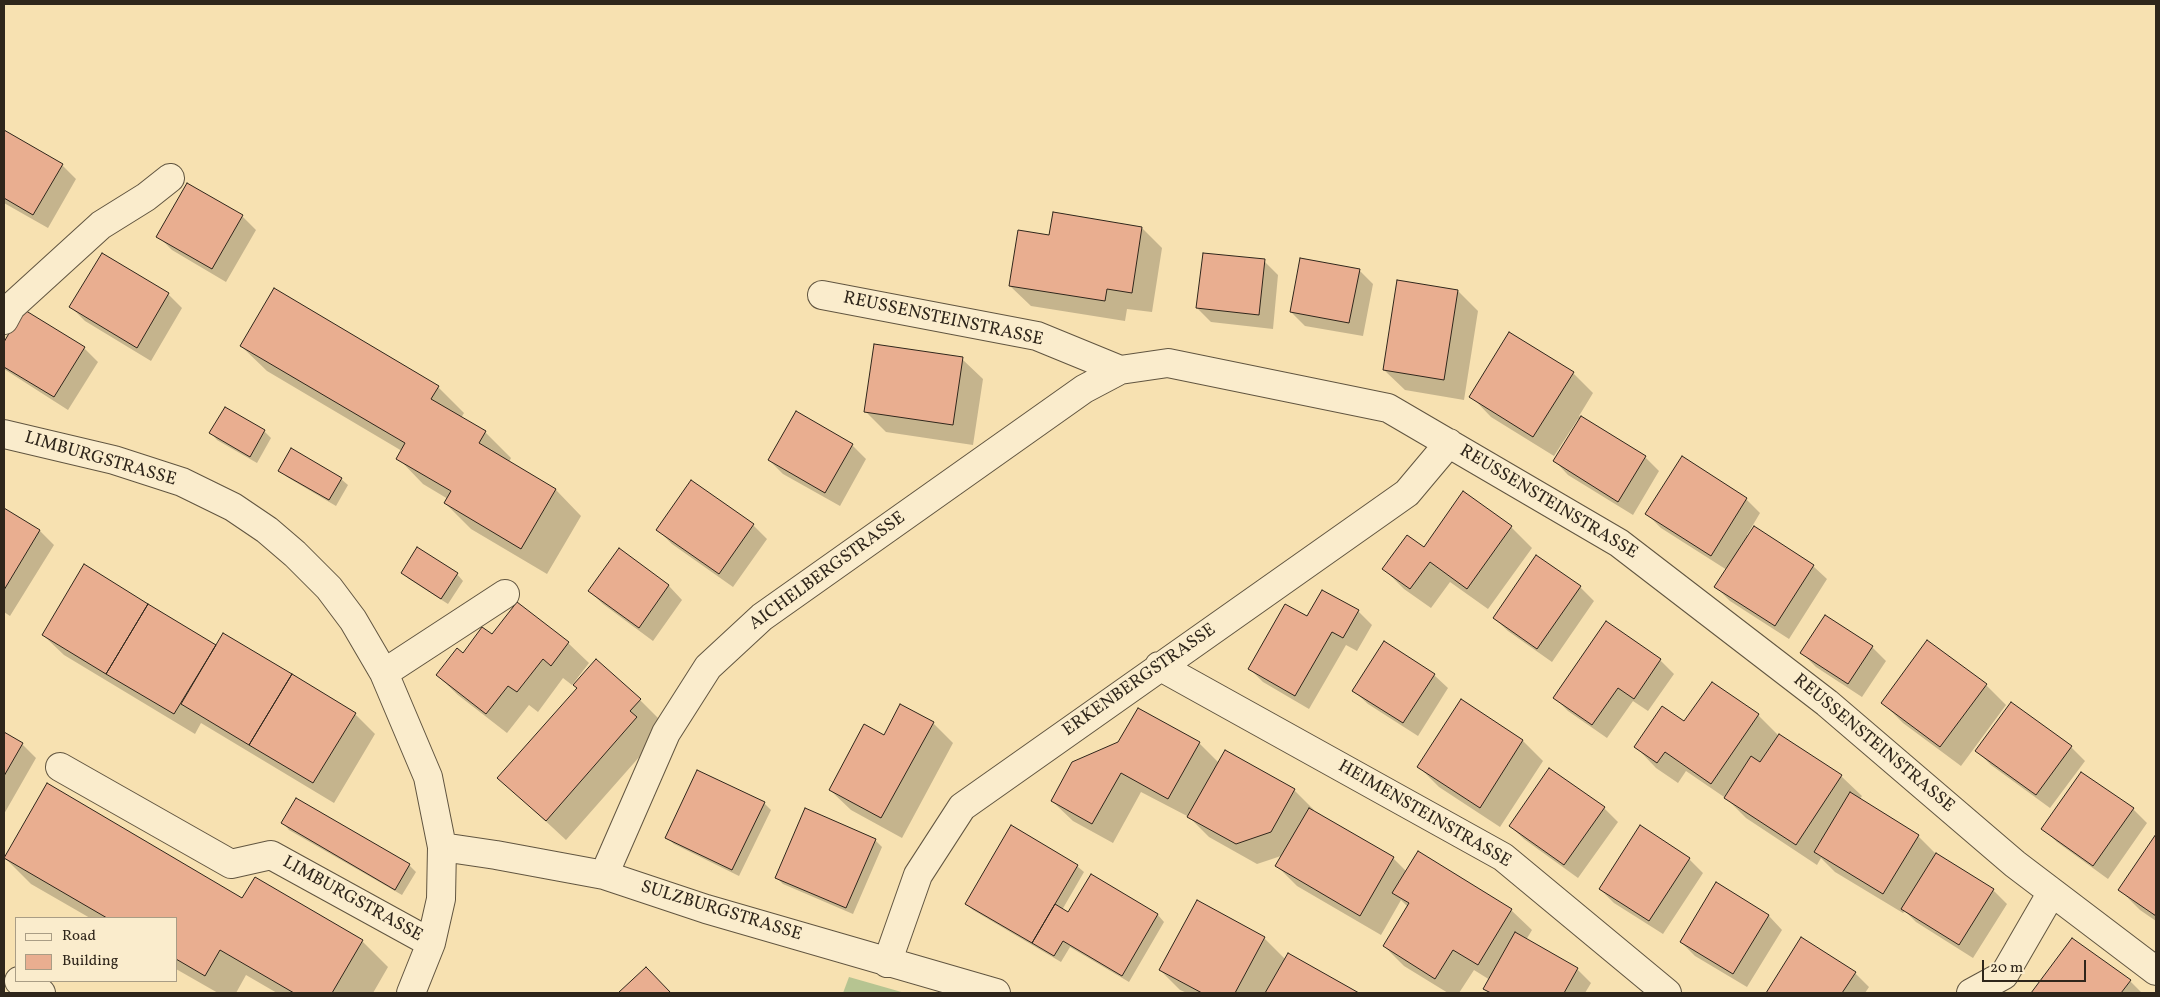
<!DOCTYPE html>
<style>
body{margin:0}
#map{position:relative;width:2160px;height:997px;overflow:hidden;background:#f7e1b1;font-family:Vollkorn,serif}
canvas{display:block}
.frame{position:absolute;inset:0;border:5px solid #2f261b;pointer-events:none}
.legend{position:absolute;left:15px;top:917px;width:162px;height:65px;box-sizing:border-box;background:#faeccc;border:1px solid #a99d85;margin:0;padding:6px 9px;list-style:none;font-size:15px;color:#2f261b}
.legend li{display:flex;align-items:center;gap:10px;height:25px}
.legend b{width:25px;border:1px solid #a99d85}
.scale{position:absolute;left:1982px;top:960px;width:104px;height:22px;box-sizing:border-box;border:2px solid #2f261b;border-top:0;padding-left:6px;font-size:15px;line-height:18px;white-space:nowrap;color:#2f261b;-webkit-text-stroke:4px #faeccc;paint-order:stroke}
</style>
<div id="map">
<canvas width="2160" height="997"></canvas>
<div class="frame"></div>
<ul class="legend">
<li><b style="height:6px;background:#faeccc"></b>Road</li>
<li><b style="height:14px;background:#e9ae90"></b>Building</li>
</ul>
<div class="scale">20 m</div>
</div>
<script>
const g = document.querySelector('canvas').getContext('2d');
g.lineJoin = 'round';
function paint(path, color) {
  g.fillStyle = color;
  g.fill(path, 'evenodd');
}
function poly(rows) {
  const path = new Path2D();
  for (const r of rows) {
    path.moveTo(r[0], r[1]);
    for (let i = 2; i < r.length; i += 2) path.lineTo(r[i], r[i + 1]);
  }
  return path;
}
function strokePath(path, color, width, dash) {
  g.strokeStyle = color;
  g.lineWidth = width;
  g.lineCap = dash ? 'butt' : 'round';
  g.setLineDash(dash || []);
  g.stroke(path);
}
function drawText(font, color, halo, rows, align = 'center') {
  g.font = font + ' Vollkorn,serif';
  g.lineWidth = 4;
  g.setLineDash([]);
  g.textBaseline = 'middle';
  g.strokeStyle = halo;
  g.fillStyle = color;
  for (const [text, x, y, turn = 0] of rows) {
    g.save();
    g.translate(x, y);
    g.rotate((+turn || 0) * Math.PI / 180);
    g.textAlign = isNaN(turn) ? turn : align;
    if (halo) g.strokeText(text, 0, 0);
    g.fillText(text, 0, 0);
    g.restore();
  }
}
paint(poly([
 [849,977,905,993,843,993]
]), '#b6c491');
paint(poly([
 [4,131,62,165,76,179,48,228,4,203],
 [242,216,256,230,226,282,172,250,158,236],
 [1142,228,1162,248,1152,312,1127,309,1125,321,1031,306,1010,286,1050,236],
 [103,255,168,294,182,308,151,361,85,321,71,307],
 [1264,261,1278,275,1273,329,1211,322,1197,308],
 [1359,270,1373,284,1363,336,1305,326,1291,312],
 [1458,291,1478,311,1464,400,1405,390,1384,370],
 [24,311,84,348,98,362,68,410,4,369,4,344],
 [241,346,438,387,464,413,461,418,485,432,511,458,509,462,556,490,581,516,547,574,471,529,445,503,448,499,423,484,398,458,402,451,267,371],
 [962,359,983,379,973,445,886,432,865,411],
 [1573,373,1593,393,1579,416,1645,457,1659,471,1633,515,1568,475,1555,461,1580,420,1578,419,1554,456,1491,417,1471,396],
 [796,413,852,445,866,459,840,506,783,474,769,460],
 [264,431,271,438,257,463,217,440,211,433],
 [1682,458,1746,499,1760,513,1747,535,1813,566,1827,579,1789,639,1730,601,1716,587,1727,570,1661,528,1647,514],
 [280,470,341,479,348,485,336,506,287,477],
 [1463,493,1511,527,1532,548,1488,609,1450,582,1431,608,1404,589,1383,568,1424,548],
 [4,509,40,531,54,545,10,616,4,612],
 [753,525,767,539,733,587,672,544,658,530],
 [619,550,669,586,682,600,653,641,603,604,589,591],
 [402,572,457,574,463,581,448,604,409,579],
 [1580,587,1594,601,1552,662,1508,631,1494,618],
 [517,604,568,643,589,663,572,685,563,678,538,712,529,705,507,733,458,695,437,675,463,654,492,636],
 [1358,611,1372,625,1357,651,1346,645,1309,709,1263,682,1249,668,1308,618],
 [43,635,217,646,355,714,375,734,334,803,201,723,195,734,64,655],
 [1872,647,1886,661,1862,697,1816,667,1802,653],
 [1660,660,1674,674,1648,711,1633,701,1607,738,1568,711,1554,697],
 [1434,675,1448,688,1418,736,1368,704,1354,691],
 [1986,685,2006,705,1961,766,1903,723,1883,703],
 [640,700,660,720,650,732,656,738,566,840,499,778],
 [1461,701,1523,741,1543,761,1500,827,1439,787,1419,767],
 [1758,715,1779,736,1841,776,1862,796,1859,800,1918,836,1938,856,1993,890,2007,904,1973,958,1916,922,1905,911,1903,913,1835,872,1821,858,1817,865,1746,818,1727,799,1686,771,1678,783,1656,768,1636,747,1684,723],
 [933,723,953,743,902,838,851,810,830,790],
 [4,734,22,744,36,758,4,814],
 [1199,743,1219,763,1294,790,1314,810,1313,812,1393,858,1406,871,1418,853,1511,910,1532,930,1526,940,1577,969,1591,983,1585,993,1489,993,1485,989,1490,980,1474,970,1459,993,1448,993,1404,966,1384,946,1408,907,1401,900,1381,935,1297,886,1277,866,1284,855,1257,864,1209,837,1189,817,1141,792,1113,843,1073,821,1052,801,1073,763],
 [2071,747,2085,761,2050,808,1991,765,1977,751],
 [764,803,771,810,739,876,674,844,667,838],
 [1604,808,1618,822,1578,878,1524,839,1510,826],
 [2133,809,2147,823,2108,879,2057,842,2043,828],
 [283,823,409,865,416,872,402,895,289,830],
 [2156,837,2156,921,2140,910,2120,890],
 [875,840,882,847,853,914,783,884,776,877],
 [5,858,243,900,362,941,388,967,373,993,277,993,246,975,236,993,218,993,176,969,176,918,90,918,31,884],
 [1689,859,1703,873,1663,934,1614,903,1600,889],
 [1077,866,1084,872,1062,910,1069,914,1091,876,1158,915,1164,922,1129,982,1070,947,1061,962,973,910,966,903],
 [1716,884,1769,916,1782,930,1747,987,1695,956,1681,942],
 [1264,938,1286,960,1289,954,1357,993,1187,993,1180,990,1160,970],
 [1801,938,1855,973,1869,987,1865,993,1767,993],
 [2072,939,2130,981,2142,993,2033,993],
 [646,968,671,993,619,993]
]), '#0003');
const building = poly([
 [4,130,63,164,33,215,4,198,4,130],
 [187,183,243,215,212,269,156,237,187,183],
 [1053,212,1142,227,1132,293,1107,289,1105,301,1009,286,1018,230,1049,235,1053,212],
 [102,253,169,293,137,348,69,307,102,253],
 [1203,253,1265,259,1259,315,1196,308,1203,253],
 [1300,258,1360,269,1349,323,1290,312,1300,258],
 [1397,280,1458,290,1444,380,1383,370,1397,280],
 [274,288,439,386,431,399,486,431,479,443,556,489,521,549,444,503,451,491,396,459,405,443,240,346,274,288],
 [23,309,85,347,54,397,4,367,4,342,23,309],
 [1509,332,1574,372,1533,437,1469,397,1509,332],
 [874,344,963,357,953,425,864,412,874,344],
 [225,407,265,430,250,457,209,433,225,407],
 [796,411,853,444,825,493,768,460,796,411],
 [1581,416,1646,456,1618,502,1553,461,1581,416],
 [291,448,342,478,329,500,278,471,291,448],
 [1682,456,1747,498,1711,556,1645,514,1682,456],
 [691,480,754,524,719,574,656,530,691,480],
 [1463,491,1512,526,1467,589,1430,562,1410,589,1382,569,1407,535,1424,547,1463,491],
 [4,508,40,530,4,590,4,508],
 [1754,526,1814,565,1775,626,1714,587,1754,526],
 [417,547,458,573,441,599,401,573,417,547],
 [619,548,669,585,639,628,588,591,619,548],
 [1536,555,1581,586,1537,649,1493,618,1536,555],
 [84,564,148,604,106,674,42,635,84,564],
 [1322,590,1359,610,1343,638,1332,632,1295,696,1248,669,1285,604,1307,616,1322,590],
 [517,602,569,642,551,666,543,659,517,692,508,686,486,714,436,675,457,648,463,653,482,627,492,634,517,602],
 [148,604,216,645,174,714,106,674,148,604],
 [1825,615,1873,646,1848,684,1800,653,1825,615],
 [1606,621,1661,659,1634,699,1618,688,1592,725,1553,698,1606,621],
 [223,633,292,674,249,745,181,704,223,633],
 [1927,640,1987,684,1940,747,1881,703,1927,640],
 [1384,641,1435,674,1403,723,1352,691,1384,641],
 [596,659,641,699,630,711,637,717,546,821,497,778,577,688,573,685,596,659],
 [292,674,356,713,313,783,249,745,292,674],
 [1712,682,1759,714,1711,784,1665,752,1657,763,1634,747,1662,706,1684,721,1712,682],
 [1461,699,1523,740,1480,808,1417,767,1461,699],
 [2011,702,2072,746,2036,795,1975,751,2011,702],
 [900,704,934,722,881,818,829,790,864,724,884,735,900,704],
 [1138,708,1200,742,1168,799,1121,773,1092,824,1051,801,1072,762,1118,742,1138,708],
 [4,732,23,743,4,776,4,732],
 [1779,734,1842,775,1796,845,1724,798,1751,756,1760,762,1779,734],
 [1225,750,1295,789,1271,832,1236,844,1187,817,1225,750],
 [1549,768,1605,807,1564,865,1509,826,1549,768],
 [697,770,765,802,732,870,665,838,697,770],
 [2081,772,2134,808,2093,866,2041,829,2081,772],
 [47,783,242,898,255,877,363,940,332,993,294,993,220,950,205,976,176,959,176,918,107,918,4,858,47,783],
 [1850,792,1919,835,1883,894,1814,852,1850,792],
 [296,798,410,864,395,890,281,823,296,798],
 [805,808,876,839,846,908,775,878,805,808],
 [1309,808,1394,857,1360,916,1275,866,1309,808],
 [1011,825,1078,865,1032,943,965,904,1011,825],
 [1640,825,1690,858,1649,921,1599,889,1640,825],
 [2156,834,2156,916,2118,890,2156,834],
 [1418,851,1512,909,1478,965,1453,950,1435,979,1383,946,1409,903,1392,893,1418,851],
 [1936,853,1994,889,1959,945,1901,909,1936,853],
 [1091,874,1158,914,1122,976,1063,941,1054,956,1032,943,1055,904,1068,912,1091,874],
 [1716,882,1769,915,1733,974,1680,942,1716,882],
 [1197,900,1265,937,1235,993,1202,993,1159,970,1197,900],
 [1515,932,1578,968,1564,993,1491,993,1483,989,1515,932],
 [1801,937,1856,972,1842,993,1766,993,1801,937],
 [2072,938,2131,980,2121,993,2031,993,2072,938],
 [1288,953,1359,993,1265,993,1288,953],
 [646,967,671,993,618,993,646,967]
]);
paint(building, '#e9ae90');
strokePath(building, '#2f261b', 1);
const minor = poly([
 [822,295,1037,336,1120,370,1168,363,1388,408,1619,543,1827,703,2015,864,2156,971],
 [4,320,11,307,101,225,146,197,170,178],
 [4,434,114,460,182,482,233,507,267,530,295,554,329,588,353,620,384,673,428,777,442,847,441,899,431,943,411,993],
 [1159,666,1503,857,1667,993],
 [384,673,505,594],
 [60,767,231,864,271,855,431,943],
 [442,847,496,855,604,875,706,909,996,993],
 [604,875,666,733,708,667,762,617,1084,389,1120,370],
 [887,963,918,875,962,807,1407,493,1449,443],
 [19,981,41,993],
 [1971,993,2004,975,2052,892]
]);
strokePath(minor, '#615540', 30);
strokePath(minor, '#faeccc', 28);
drawText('18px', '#2f261b', '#faeccc', [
 ["REUSSENSTEINSTRASSE",943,320,12],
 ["LIMBURGSTRASSE",100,460,16],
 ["REUSSENSTEINSTRASSE",1548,503,31],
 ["AICHELBERGSTRASSE",828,572,-36],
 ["ERKENBERGSTRASSE",1140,681,-35],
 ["REUSSENSTEINSTRASSE",1873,744,40],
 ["HEIMENSTEINSTRASSE",1424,815,30],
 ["LIMBURGSTRASSE",352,900,29],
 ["SULZBURGSTRASSE",721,912,17]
]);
</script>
